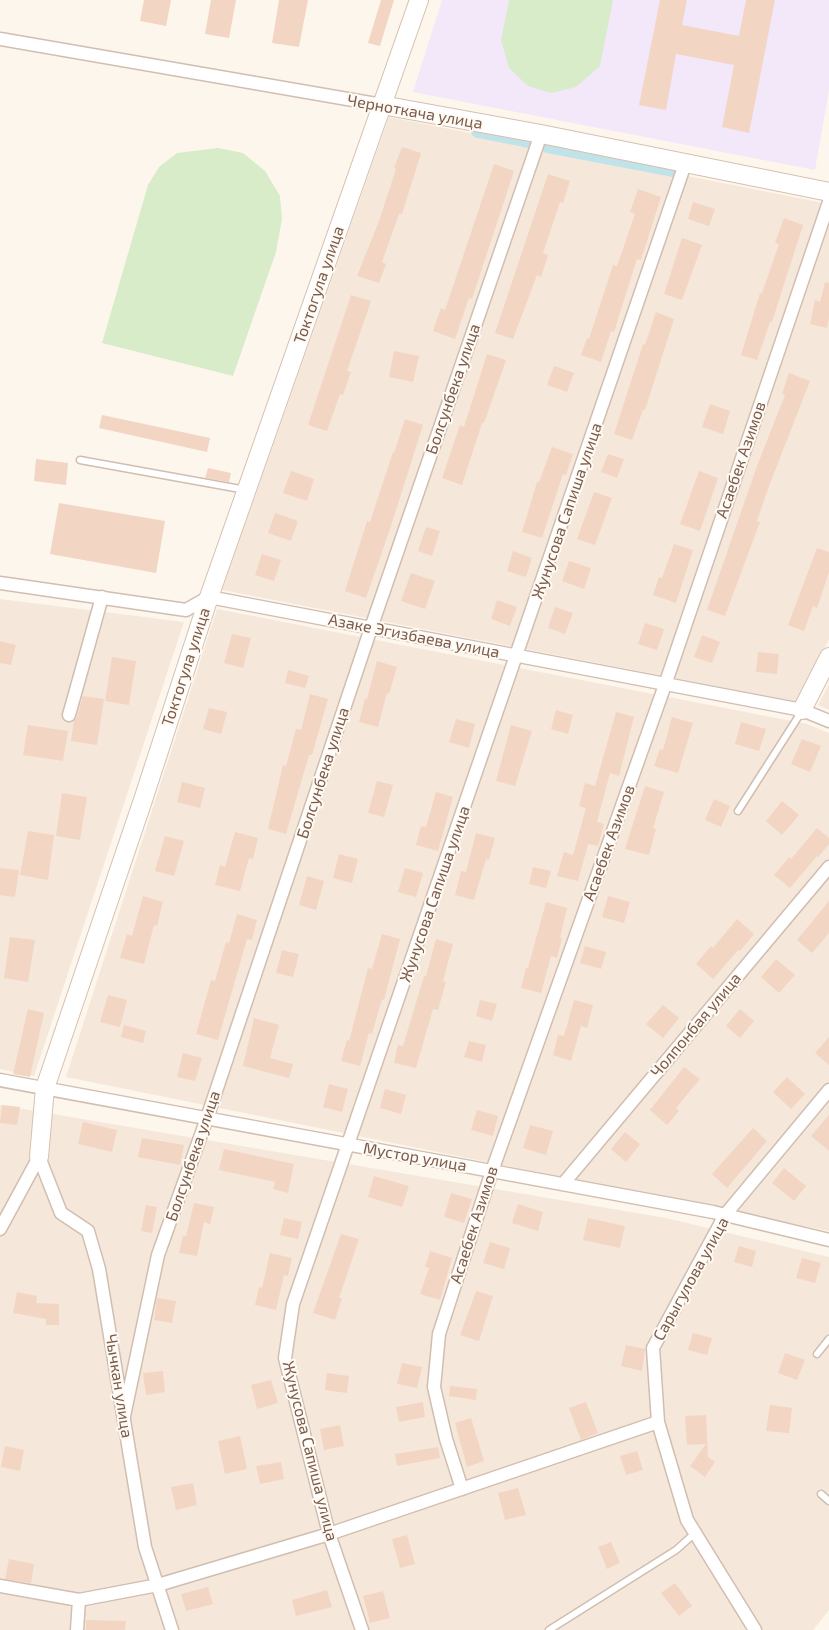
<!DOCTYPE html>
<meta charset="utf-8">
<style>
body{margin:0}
canvas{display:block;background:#fdf6ec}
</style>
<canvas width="829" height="1630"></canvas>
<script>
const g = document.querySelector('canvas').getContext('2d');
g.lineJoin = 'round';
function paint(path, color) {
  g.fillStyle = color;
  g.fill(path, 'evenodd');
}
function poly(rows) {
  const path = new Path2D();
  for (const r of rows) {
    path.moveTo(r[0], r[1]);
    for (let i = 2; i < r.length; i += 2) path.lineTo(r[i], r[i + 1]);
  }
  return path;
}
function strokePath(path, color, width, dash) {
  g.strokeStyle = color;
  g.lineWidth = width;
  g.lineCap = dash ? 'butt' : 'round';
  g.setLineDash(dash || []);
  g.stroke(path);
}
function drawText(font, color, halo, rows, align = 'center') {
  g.font = font + ' "Exo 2",sans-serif';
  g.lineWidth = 4;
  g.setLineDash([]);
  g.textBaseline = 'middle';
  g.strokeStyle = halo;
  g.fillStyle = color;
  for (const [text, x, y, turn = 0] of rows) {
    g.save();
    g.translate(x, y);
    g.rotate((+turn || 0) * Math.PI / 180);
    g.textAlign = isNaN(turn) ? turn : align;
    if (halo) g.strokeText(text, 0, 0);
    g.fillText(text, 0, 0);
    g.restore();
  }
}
paint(poly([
 [389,117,829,204,829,639,798,702,222,590],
 [0,599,184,622,34,1076,0,1069],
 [217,609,807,724,829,733,829,1231,66,1077],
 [829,684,829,710,818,705],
 [0,1105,666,1218,829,1257,829,1610,813,1630,0,1630]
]), '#f5e8da');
paint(poly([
 [442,0,829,0,829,90,815,170,413,92]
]), '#f3e8fa');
paint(poly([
 [509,0,613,0,600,66,576,87,551,93,528,86,509,68,501,40],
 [218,148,243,153,265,171,280,196,282,219,276,252,233,376,102,343,148,185,159,167,177,153]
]), '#d8ecc9');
strokePath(poly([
 [478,131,529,141],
 [548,146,674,170]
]), '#bfe3e8', 14);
paint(poly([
 [144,0,171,0,166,26,140,21],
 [211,0,236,0,229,38,205,34],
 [279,0,308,0,299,47,272,43],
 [381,0,394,0,380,46,368,43],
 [660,0,687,0,682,25,739,36,746,0,775,0,749,133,722,127,734,65,676,54,666,110,639,105],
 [402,147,421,153,402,214,399,214,382,262,386,264,379,283,357,276,379,221,396,169,394,168],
 [494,164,514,171,472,299,469,298,455,339,433,331,441,308,445,310],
 [548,174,570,181,563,203,560,202,543,253,548,255,541,277,537,275,513,339,495,333],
 [638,189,661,197,641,260,637,259,614,332,611,331,601,362,581,355,587,338,589,339,613,265,617,266,635,214,630,212],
 [693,202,715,209,709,226,688,219],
 [784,218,803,225,772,322,770,322,757,360,741,355,760,293,762,293,779,244,775,243],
 [682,238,702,245,682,300,664,294],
 [825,282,829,283,829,318,827,328,810,324,815,300,820,302],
 [351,295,371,301,347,371,351,372,343,395,340,394,327,431,308,425],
 [656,312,674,319,645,410,643,410,632,440,614,434,643,344,645,345],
 [394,351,419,356,413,382,389,377],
 [487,354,506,360,484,423,482,423,462,485,442,478,460,425,464,427],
 [554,366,574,373,567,392,547,385],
 [789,373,810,381,769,486,757,521,760,522,725,616,707,610,757,466,785,395,782,394],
 [710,404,730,411,723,434,702,427],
 [102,415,210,438,207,452,99,428],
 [405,419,423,425,390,529,366,598,345,591,367,521,370,522,393,452,394,453],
 [552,447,573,454,566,475,563,474,542,538,522,532,537,482,539,482],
 [608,454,624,459,617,478,601,472],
 [36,459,68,463,66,485,34,481],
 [208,468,231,473,229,482,205,478],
 [291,471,314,479,307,501,283,493],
 [699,471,718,478,700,531,680,524],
 [594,492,612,498,595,545,577,539],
 [59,503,165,521,156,573,50,554],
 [275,513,298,521,291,541,268,533],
 [426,527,440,531,432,556,418,551],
 [674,544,693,550,676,603,653,595,659,577,662,578],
 [817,548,829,552,829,572,817,608,813,606,804,631,788,625],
 [513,551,532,558,526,577,507,571],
 [262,554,281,560,274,581,255,575],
 [569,561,591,568,584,589,562,581],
 [411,573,435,581,425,609,401,601],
 [497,600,517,607,510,626,491,619],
 [555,607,573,613,565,634,548,628],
 [645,623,664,629,657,650,638,644],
 [232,634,251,638,243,668,224,663],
 [702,635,720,642,712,663,694,657],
 [0,641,16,645,11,665,0,663],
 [758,652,779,654,777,674,756,672],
 [112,657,136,661,129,705,105,701],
 [377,661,397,667,389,694,387,693,378,727,359,722,365,698,367,699],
 [288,670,309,676,305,688,285,683],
 [310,694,328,699,312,755,309,755,286,834,268,829,283,765,286,766,296,729,301,730],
 [83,696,104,699,97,745,71,741,74,721,77,717],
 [209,708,227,712,221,734,203,729],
 [556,710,573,715,568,734,551,729],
 [616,712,634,717,619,776,610,773,597,822,604,824,598,846,588,844,578,881,557,876,564,852,573,855,586,808,579,806,585,783,595,786],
 [672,717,693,723,678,773,654,766,660,749,663,750],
 [456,719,475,724,469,748,449,742],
 [741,722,766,729,759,751,735,744],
 [28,725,68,731,63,761,23,755],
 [511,725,532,731,515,786,496,781],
 [802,739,821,746,810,772,791,764],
 [377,781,393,785,384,817,368,813],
 [182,782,205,788,200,808,177,802],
 [645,786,664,792,653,828,656,829,649,855,625,849],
 [436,792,453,797,438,851,416,845,421,826,426,827],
 [62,793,87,797,80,840,56,836],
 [714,799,730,806,721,827,705,820],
 [782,801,799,815,782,835,766,821],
 [817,828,829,838,829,844,818,857,817,856,790,888,774,875,789,857,791,859],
 [28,831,54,835,48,880,20,875],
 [235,832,258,838,253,859,249,858,240,891,215,885,220,865,225,867],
 [476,833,495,838,489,860,486,859,474,900,455,895,461,871,466,872],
 [165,836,184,841,174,876,155,871],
 [339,854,358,859,352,883,333,878],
 [533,867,551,871,546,888,529,884],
 [0,868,19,870,15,897,0,895],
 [405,868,423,873,416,897,398,892],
 [307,876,324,881,316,910,299,905],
 [143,896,163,902,157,926,154,925,144,964,120,958,127,934,132,936],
 [608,896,630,902,624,923,602,917],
 [829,901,829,933,812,953,797,940],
 [546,902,567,908,560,938,562,938,557,958,551,956,541,993,521,988,526,968,528,968],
 [237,914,257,920,252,940,247,939,218,1040,196,1034,211,980,215,981,226,942,229,943],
 [737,919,754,934,740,951,738,950,713,979,696,964,711,946,713,948],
 [382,934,400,939,384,1000,382,999,372,1034,369,1033,360,1066,341,1061,347,1040,349,1041,368,968,372,969],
 [10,937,35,940,28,982,4,978],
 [436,939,453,944,443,981,446,982,438,1010,433,1009,416,1068,394,1063,398,1045,403,1046,424,976,426,976],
 [585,946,606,952,601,969,580,963],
 [282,950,299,954,293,977,276,973],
 [776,959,795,975,779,993,761,977],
 [108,995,127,1000,120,1027,100,1022],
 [480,1000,497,1004,492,1021,476,1016],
 [574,1000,593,1005,587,1028,581,1026,571,1061,553,1055,558,1035,564,1036],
 [663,1005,679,1018,663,1038,646,1024],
 [28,1009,44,1013,30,1077,13,1074],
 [740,1009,754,1021,740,1038,726,1026],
 [254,1018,279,1025,270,1058,293,1064,289,1078,243,1066],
 [124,1025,146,1031,143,1043,121,1037],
 [829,1037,829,1065,815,1053],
 [469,1041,486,1045,482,1062,464,1057],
 [183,1053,202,1058,195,1081,177,1077],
 [684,1067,700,1079,676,1108,679,1111,667,1125,650,1110],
 [787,1077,805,1094,791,1109,773,1092],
 [329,1084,348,1089,342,1112,323,1107],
 [385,1089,406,1095,401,1114,380,1108],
 [2,1105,20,1107,17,1125,0,1123],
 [477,1110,498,1116,493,1136,471,1130],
 [829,1115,829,1151,811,1136],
 [83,1122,117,1130,112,1152,78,1144],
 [530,1125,553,1131,546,1155,523,1148],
 [753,1128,767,1141,727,1188,712,1174],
 [625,1132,640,1144,626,1162,611,1149],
 [142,1138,184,1145,180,1165,138,1157],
 [224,1149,294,1164,288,1193,273,1189,275,1182,219,1170],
 [784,1168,806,1186,794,1201,772,1183],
 [374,1176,409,1186,402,1207,368,1197],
 [451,1193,472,1199,464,1223,444,1217],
 [194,1203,214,1207,210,1224,204,1222,197,1256,179,1253,183,1236,186,1236],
 [518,1204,543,1212,538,1231,512,1223],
 [146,1205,157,1207,152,1233,141,1231],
 [284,1218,302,1222,298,1239,280,1235],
 [588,1218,625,1226,620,1248,583,1240],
 [341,1234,359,1239,339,1298,342,1298,335,1320,313,1313],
 [490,1242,510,1248,504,1269,483,1263],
 [739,1246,756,1251,752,1267,734,1262],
 [430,1251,452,1258,440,1300,420,1294,429,1268,425,1267],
 [270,1253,292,1258,288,1276,284,1275,276,1310,255,1305,259,1287,262,1288],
 [802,1258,821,1263,815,1283,796,1278],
 [476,1291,493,1296,479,1341,460,1335],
 [17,1292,37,1296,36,1303,59,1304,59,1325,46,1325,46,1319,13,1313],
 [157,1298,176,1301,172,1323,154,1320],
 [693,1333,712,1338,707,1355,688,1350],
 [626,1345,645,1349,642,1371,621,1366],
 [785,1353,805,1360,797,1380,778,1373],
 [402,1363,422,1367,417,1388,397,1384],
 [163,1371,165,1392,146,1395,143,1373],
 [327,1373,349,1376,347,1393,325,1390],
 [271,1380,278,1403,257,1409,251,1385],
 [450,1386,477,1389,476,1400,449,1396],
 [423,1402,425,1417,399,1422,396,1407],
 [586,1402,598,1433,581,1440,569,1408],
 [770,1405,792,1408,789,1433,766,1431],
 [706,1415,708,1457,715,1462,705,1477,690,1466,706,1444,687,1445,685,1416],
 [471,1418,484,1461,467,1467,455,1423],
 [340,1425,344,1446,324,1450,320,1429],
 [240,1436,247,1469,225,1474,218,1441],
 [5,1446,24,1450,20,1471,1,1467],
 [438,1447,440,1458,397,1466,395,1454],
 [637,1451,643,1470,626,1475,620,1456],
 [281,1462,284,1479,260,1484,256,1466],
 [193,1483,197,1505,176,1510,171,1487],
 [518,1488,526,1515,505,1520,498,1493],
 [407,1535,415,1564,400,1568,392,1539],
 [611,1542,620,1563,607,1569,598,1547],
 [9,1559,34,1564,31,1583,5,1579],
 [675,1583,692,1606,679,1616,661,1593],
 [208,1587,213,1604,186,1611,181,1594],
 [327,1590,332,1607,296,1616,292,1600],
 [383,1591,390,1618,370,1623,363,1596],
 [86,1620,126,1621,125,1630,86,1630]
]), '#f3d5c3');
const lane = poly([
 [80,460,246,490],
 [738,811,802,711],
 [817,1354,829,1339],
 [821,1494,829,1501],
 [549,1630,676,1550,695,1533]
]);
const street = poly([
 [0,39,382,105],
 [0,583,186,610,209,597,802,710,829,721],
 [69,715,102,597],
 [0,1080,713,1212,829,1240],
 [39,1157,61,1213,88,1231,99,1269,145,1547,172,1630],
 [563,1184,829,867],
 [0,1229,39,1157],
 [124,1416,158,1255,207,1118,371,628,541,134],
 [462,1489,446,1439,434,1387,439,1334,492,1171,665,685,829,202],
 [0,1586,79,1600,158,1585,329,1534,658,1422],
 [77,1630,79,1600],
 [362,1630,329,1534,285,1358,293,1304,685,164],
 [755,1630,687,1520,658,1422,653,1348,725,1215,829,1090]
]);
const secondary = poly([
 [382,105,541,134,829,192],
 [802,710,829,657],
 [39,1157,45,1088,143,800,209,597,419,0]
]);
strokePath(lane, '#d1beb0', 9);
strokePath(street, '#d1beb0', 15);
strokePath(secondary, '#d6c0b0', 20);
strokePath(lane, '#fff', 6);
strokePath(street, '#fff', 12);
strokePath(secondary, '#fff', 18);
drawText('16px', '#7a5c4d', '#fffaf3', [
 ["Черноткача улица",415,112,10],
 ["Токтогула улица",319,285,-71],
 ["Болсунбека улица",453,389,-71],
 ["Асаебек Азимов",741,460,-71],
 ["Жунусова Сапиша улица",567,511,-71],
 ["Азаке Эгизбаева улица",414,636,11],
 ["Токтогула улица",186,667,-72],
 ["Болсунбека улица",323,773,-72],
 ["Асаебек Азимов",609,843,-70],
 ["Жунусова Сапиша улица",435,894,-71],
 ["Чолпонбая улица",696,1025,-50],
 ["Болсунбека улица",193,1156,-71],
 ["Мустор улица",415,1157,10],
 ["Асаебек Азимов",474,1225,-72],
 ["Сарыгулова улица",691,1279,-61],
 ["Чычкан улица",119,1386,81],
 ["Жунусова Сапиша улица",310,1451,76]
]);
</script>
